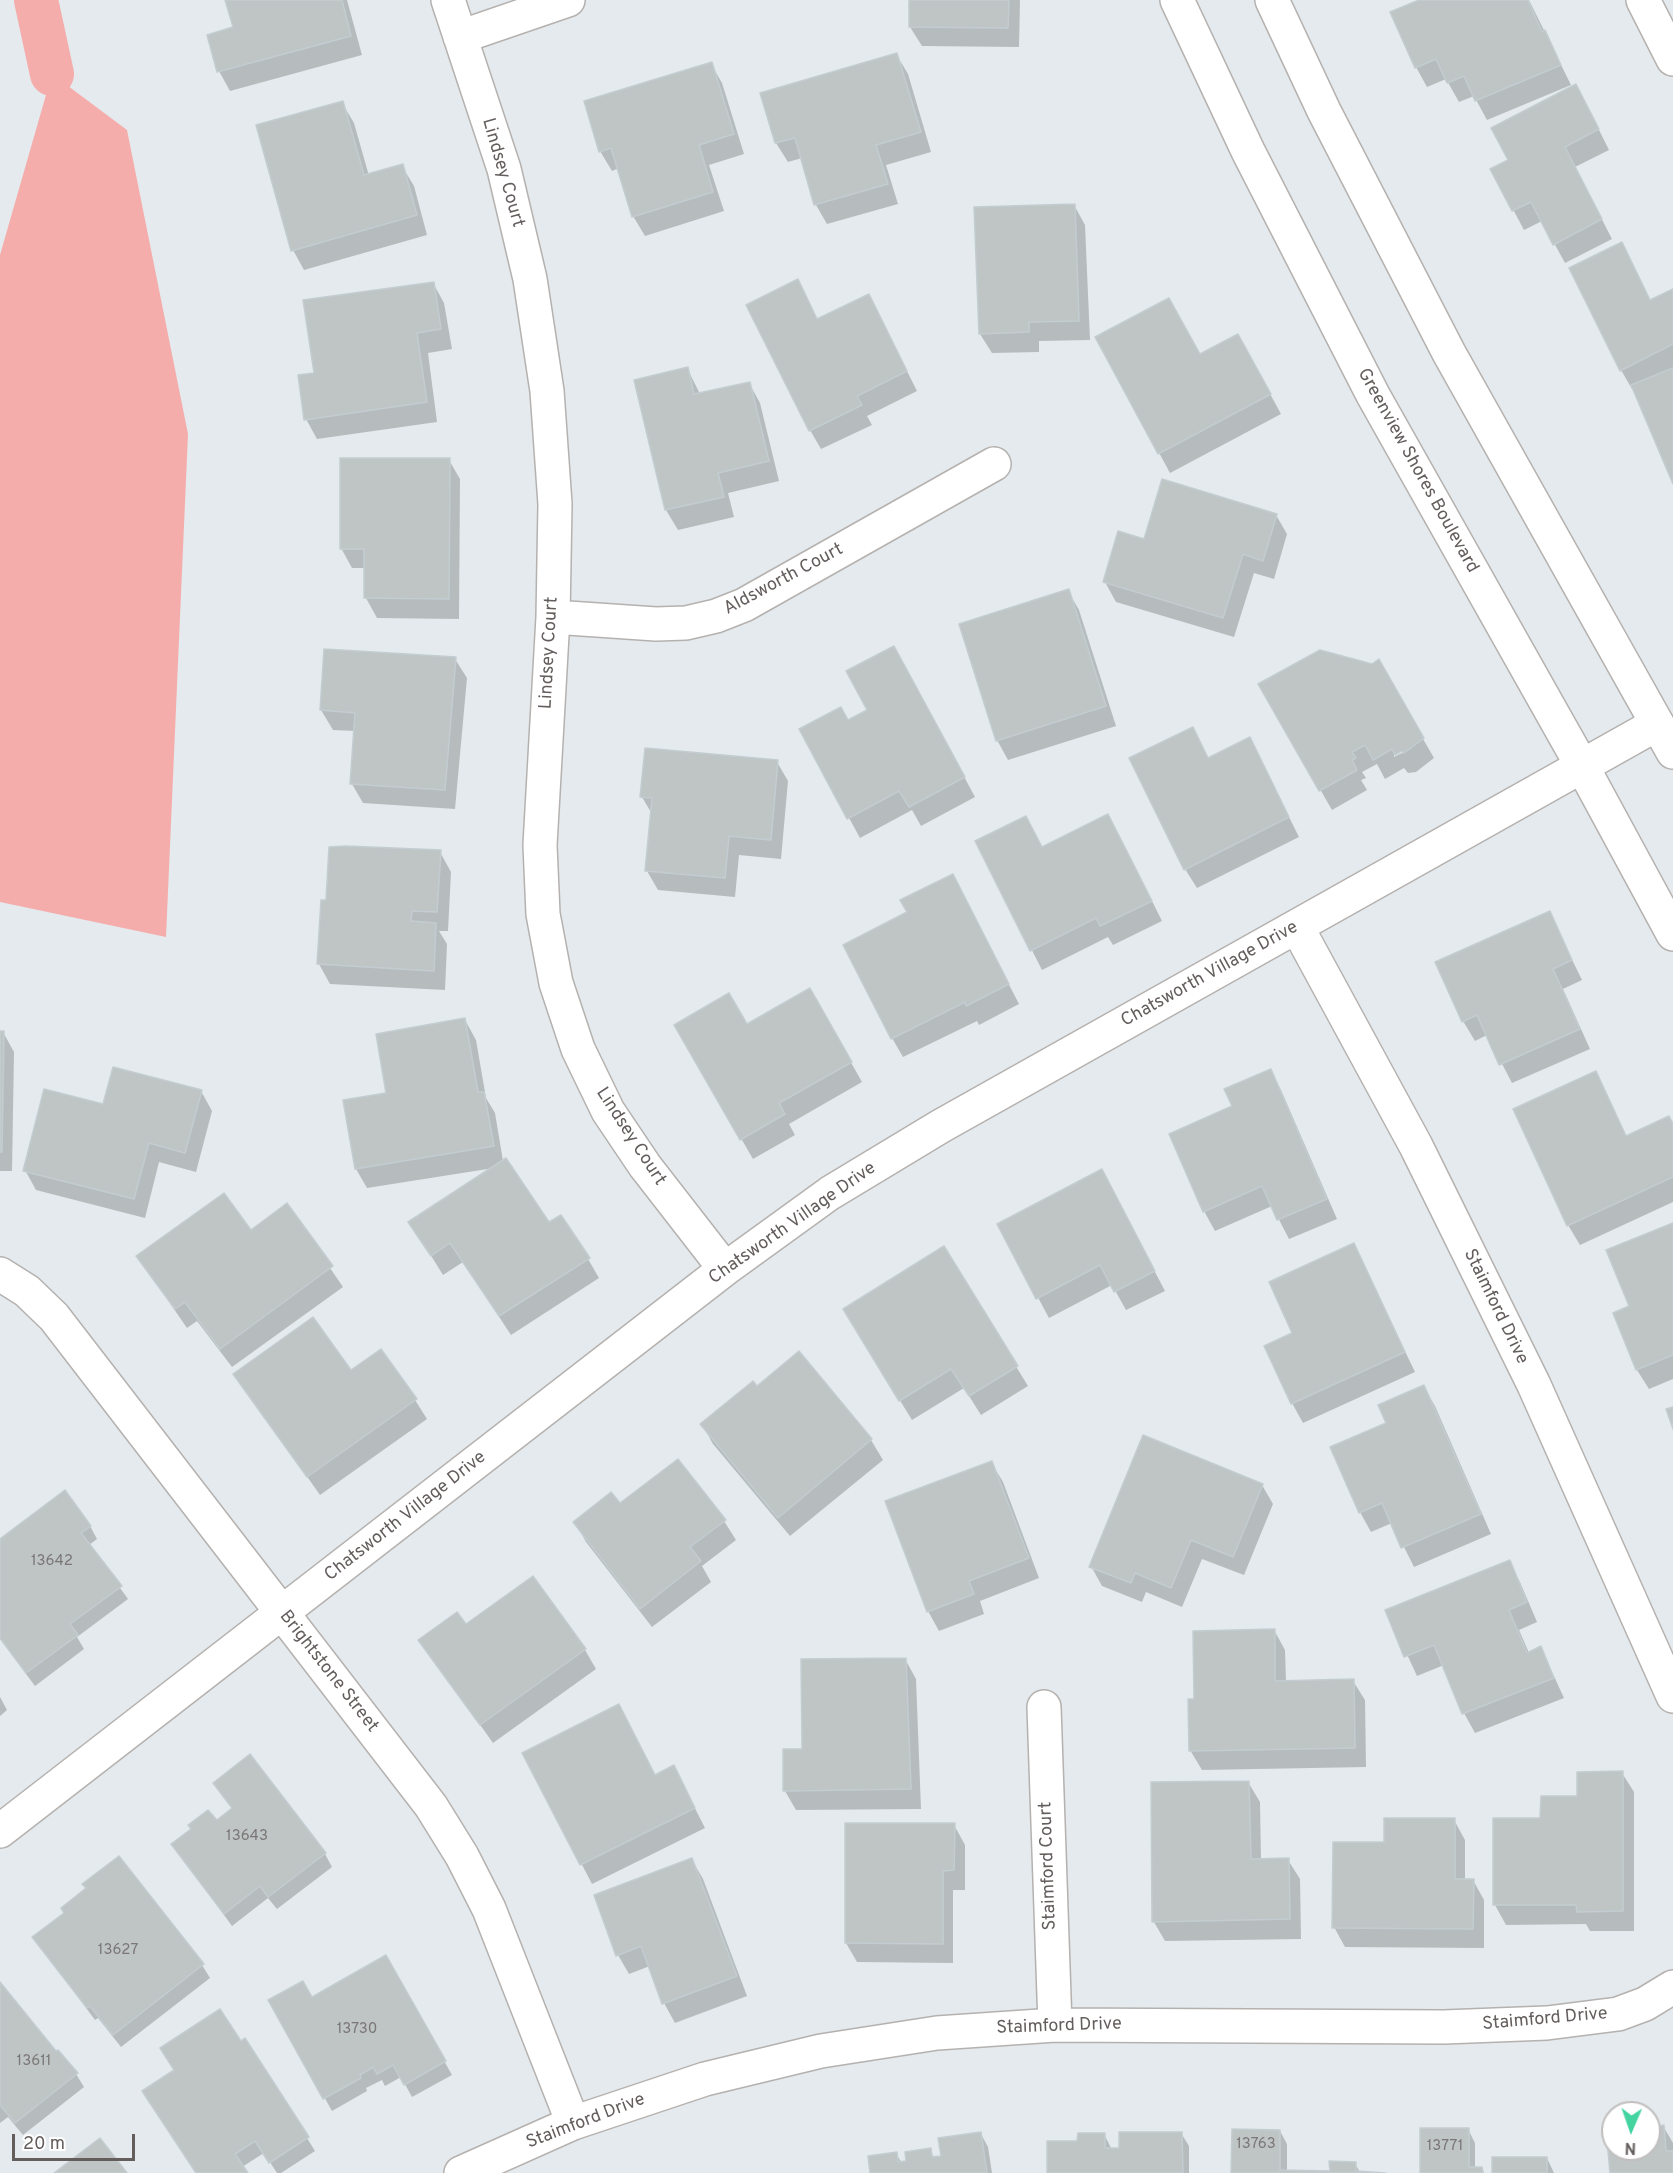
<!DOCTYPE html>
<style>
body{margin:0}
#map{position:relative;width:1673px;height:2173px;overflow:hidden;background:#e4eaed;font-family:Overpass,sans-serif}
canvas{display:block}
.north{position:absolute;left:1601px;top:2101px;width:60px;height:60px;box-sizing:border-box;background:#fff;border:2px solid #c1bebe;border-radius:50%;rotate:182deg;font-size:16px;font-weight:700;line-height:24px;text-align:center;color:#635d5c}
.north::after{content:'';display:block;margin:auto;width:21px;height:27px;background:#43d4a1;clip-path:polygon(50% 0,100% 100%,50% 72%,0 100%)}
.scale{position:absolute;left:12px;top:2134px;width:123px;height:27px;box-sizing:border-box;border:3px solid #635d5c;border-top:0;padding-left:8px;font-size:18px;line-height:21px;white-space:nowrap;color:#635d5c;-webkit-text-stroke:4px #fff;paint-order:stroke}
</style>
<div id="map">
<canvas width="1673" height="2173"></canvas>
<div class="north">N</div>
<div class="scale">20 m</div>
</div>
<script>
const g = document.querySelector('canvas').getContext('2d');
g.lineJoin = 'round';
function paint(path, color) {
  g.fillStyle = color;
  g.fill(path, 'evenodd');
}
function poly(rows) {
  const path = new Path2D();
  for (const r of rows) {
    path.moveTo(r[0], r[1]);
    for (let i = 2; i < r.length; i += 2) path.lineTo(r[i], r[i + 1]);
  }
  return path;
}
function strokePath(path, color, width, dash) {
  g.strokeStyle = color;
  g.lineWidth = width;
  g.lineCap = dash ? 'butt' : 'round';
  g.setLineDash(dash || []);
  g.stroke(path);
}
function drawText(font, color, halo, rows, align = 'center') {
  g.font = font + ' Overpass,sans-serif';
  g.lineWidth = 4.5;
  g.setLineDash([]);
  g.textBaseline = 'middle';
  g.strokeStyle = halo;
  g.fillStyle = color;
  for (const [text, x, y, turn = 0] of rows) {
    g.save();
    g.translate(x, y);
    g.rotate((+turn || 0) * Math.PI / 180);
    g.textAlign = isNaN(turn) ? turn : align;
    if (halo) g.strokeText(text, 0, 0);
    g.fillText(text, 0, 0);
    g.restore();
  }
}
paint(poly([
 [52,74,127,130,188,434,166,937,0,902,0,255]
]), '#f5adac');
paint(poly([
 [227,0,347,0,362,55,230,91,219,71,235,28],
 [911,0,1020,0,1019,47,922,46,910,27],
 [1423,0,1529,0,1571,85,1487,120,1474,96,1459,102,1446,79,1427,87,1416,67],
 [896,54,908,74,931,152,886,165,898,204,827,224,816,205,802,158,788,162,776,143,762,94],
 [711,64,722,83,744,154,709,165,724,211,645,236,633,216,619,168,612,171,600,151],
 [342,103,354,123,369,176,402,166,414,186,427,235,304,270,293,250],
 [1587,106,1609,150,1575,167,1612,239,1565,263,1542,221,1524,230,1492,170,1510,161],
 [1074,205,1085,225,1090,340,1039,341,1039,352,992,353,980,334],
 [1632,264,1651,302,1673,291,1673,480,1634,388,1632,389,1621,370],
 [433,283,444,303,452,349,428,353,437,422,317,439,306,419,316,375],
 [869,296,917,391,867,416,872,425,821,449,810,430,808,301,818,321],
 [1097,338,1200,356,1249,355,1281,414,1170,473],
 [687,368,700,394,749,383,760,403,779,481,728,493,734,517,678,530,666,510,636,381],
 [449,460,460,479,459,619,377,618,366,598,366,568,352,568,341,548],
 [1276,515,1287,534,1274,579,1254,573,1234,637,1116,602,1105,582,1145,541],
 [1068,591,1079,610,1116,726,1008,760,997,740],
 [455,659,467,678,455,809,363,803,352,784,355,731,333,730,321,710],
 [1378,661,1434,758,1416,772,1408,773,1404,768,1385,779,1377,764,1362,772,1366,778,1361,780,1367,790,1332,810,1260,685,1372,665],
 [1408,746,1410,749,1394,757,1394,754],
 [905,667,975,797,921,826,912,810,860,838,801,730,848,722,869,710],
 [1192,729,1209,759,1260,759,1299,837,1197,888,1185,869],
 [777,762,788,781,781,859,739,855,735,897,658,890,647,871,652,814,642,797],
 [1119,835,1162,921,1113,945,1108,937,1042,970,977,842,1042,848],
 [440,852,451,872,448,931,439,931,447,944,445,990,330,984,319,964,327,902],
 [963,895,1019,1004,979,1025,977,1021,903,1057,892,1038],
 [1549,913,1582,980,1563,989,1590,1049,1512,1083,1487,1035,1475,1041,1463,1021],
 [810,990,862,1082,789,1124,795,1135,753,1159,676,1026,747,1026],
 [465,1020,476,1040,486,1098,495,1113,503,1161,549,1224,588,1259,599,1278,511,1335,463,1262,443,1275,422,1241,494,1168,367,1188,356,1169,345,1102,388,1094],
 [0,1032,3,1032,14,1052,12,1171,0,1171],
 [1270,1071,1281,1090,1337,1219,1289,1239,1272,1206,1215,1231,1204,1211,1234,1107],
 [1595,1073,1627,1137,1673,1126,1673,1202,1580,1245,1568,1225],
 [201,1091,212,1111,196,1172,159,1162,145,1218,36,1190,25,1170],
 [1112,1190,1165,1291,1126,1310,1112,1285,1049,1318,999,1225],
 [287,1205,343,1287,232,1367,197,1321,187,1328,138,1257,250,1232],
 [1673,1225,1673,1379,1649,1389,1637,1370,1615,1314,1631,1307],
 [1354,1245,1415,1372,1303,1423,1292,1403,1294,1334],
 [943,1248,1028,1386,981,1415,964,1388,912,1420,856,1329],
 [799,1353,871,1440,883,1460,790,1536,713,1444,702,1424,756,1388],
 [351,1372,415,1400,427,1419,320,1495,235,1374],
 [1424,1387,1435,1406,1491,1534,1414,1567,1392,1523,1371,1532,1360,1512,1388,1424],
 [991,1462,1003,1482,1039,1578,980,1601,984,1614,939,1631,928,1611],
 [1262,1485,1273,1504,1244,1575,1202,1559,1182,1607,1146,1592,1142,1602,1102,1586,1091,1566],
 [620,1505,724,1521,736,1540,702,1566,711,1582,652,1627,586,1542,575,1522],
 [90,1526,97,1539,89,1545,128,1599,77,1637,84,1649,35,1686,0,1639,0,1541],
 [1509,1562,1520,1582,1537,1622,1519,1630,1529,1653,1541,1648,1564,1698,1475,1733,1464,1713,1444,1665,1417,1676,1387,1611],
 [466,1626,585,1650,596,1669,493,1743,420,1640],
 [1274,1630,1285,1650,1286,1682,1353,1681,1365,1700,1366,1767,1202,1770,1190,1750,1196,1700],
 [905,1659,916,1679,921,1809,796,1810,785,1791,804,1750],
 [0,1697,7,1710,0,1716],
 [619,1706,656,1776,674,1767,705,1828,592,1884,524,1753],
 [1622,1773,1634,1792,1634,1931,1590,1931,1586,1924,1506,1925,1495,1905,1542,1820],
 [1248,1782,1260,1802,1261,1860,1288,1860,1300,1879,1301,1939,1165,1941,1154,1922],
 [215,1783,325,1854,332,1867,277,1909,268,1898,232,1926,173,1845,216,1822,233,1809],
 [1454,1820,1465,1840,1465,1880,1473,1880,1484,1900,1484,1948,1345,1947,1334,1927,1385,1844],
 [954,1825,965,1845,965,1890,953,1890,953,1963,857,1962,846,1943],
 [692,1860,703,1879,747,1996,675,2023,664,2003,650,1966,629,1974,618,1955],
 [34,1938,202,1965,210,1978,121,2047,98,2018,95,2020],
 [386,1957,452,2075,412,2097,401,2077,385,2086,382,2080,366,2088,367,2091,332,2111,270,2000,311,1998],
 [0,1984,56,2054,76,2074,84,2087,23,2135,8,2117,0,2123],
 [175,2071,307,2138,315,2151,281,2173,277,2173,264,2153,242,2167,246,2173,197,2173],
 [1663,2126,1673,2143,1673,2173,1611,2173,1613,2130,1613,2149,1649,2149,1649,2127],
 [1468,2129,1475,2143,1475,2168,1482,2168,1484,2173,1422,2173],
 [1280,2131,1287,2144,1287,2171,1331,2172,1355,2164,1360,2172,1386,2173,1232,2173],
 [1181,2133,1189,2146,1189,2173,1049,2173,1079,2143,1104,2134,1112,2150,1120,2150],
 [981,2134,988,2147,992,2173,872,2173,896,2154,902,2163,930,2150,935,2159,943,2158],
 [1547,2158,1554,2173,1493,2173]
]), '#0003');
strokePath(poly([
 [36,0,52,74]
]), '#f5adac', 44);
const building = poly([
 [225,0,342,0,351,36,217,72,207,35,233,27,225,0],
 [909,0,1009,0,1008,28,909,27,909,0],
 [1419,0,1528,0,1542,32,1545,30,1561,65,1475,101,1464,76,1447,83,1436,59,1415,68,1390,12,1419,0],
 [897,53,921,132,876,145,888,184,814,205,795,138,775,143,760,93,897,53],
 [712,62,734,134,699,145,713,192,632,217,611,148,599,152,584,101,712,62],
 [1576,84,1599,129,1565,147,1602,219,1553,245,1531,202,1512,211,1490,169,1508,160,1491,128,1576,84],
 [343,101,364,175,403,164,417,215,291,251,256,125,343,101],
 [1075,204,1079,321,1029,322,1029,332,979,334,974,207,1075,204],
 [1622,242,1650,300,1673,289,1673,344,1620,371,1569,268,1622,242],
 [798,279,817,319,869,294,907,371,857,396,862,405,809,431,746,305,798,279],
 [434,282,441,329,417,333,427,402,304,420,298,375,314,373,303,300,434,282],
 [1169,298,1200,354,1238,334,1271,394,1158,454,1095,337,1169,298],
 [688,367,694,394,750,382,769,461,718,473,724,497,665,510,634,380,688,367],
 [1673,368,1673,484,1631,385,1673,368],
 [340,458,450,458,449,599,364,598,364,549,340,549,340,458],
 [1162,479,1277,514,1263,561,1243,554,1223,618,1103,582,1118,531,1144,539,1162,479],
 [1069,589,1106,706,996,741,959,624,1069,589],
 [894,646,965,777,909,807,899,791,847,819,799,729,841,707,848,720,867,710,846,671,894,646],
 [324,649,456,657,445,790,350,784,355,713,320,710,324,649],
 [1320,650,1372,664,1379,659,1424,738,1404,753,1402,751,1395,755,1392,749,1373,760,1365,745,1352,752,1356,758,1352,760,1357,770,1319,791,1258,684,1320,650],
 [1193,727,1208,758,1250,737,1289,817,1184,870,1129,758,1193,727],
 [645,748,778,760,771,840,729,836,725,878,645,871,652,798,640,797,645,748],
 [1108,814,1152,901,1100,926,1096,918,1030,951,975,841,1026,816,1042,847,1108,814],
 [346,846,441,850,437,912,412,911,411,921,436,923,434,971,317,964,321,900,326,900,329,847,346,846],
 [953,874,1009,984,966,1006,965,1002,891,1039,843,945,907,912,900,900,953,874],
 [1550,911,1572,960,1553,969,1580,1029,1499,1065,1477,1015,1462,1022,1435,962,1550,911],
 [810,988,852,1062,779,1103,785,1114,740,1140,674,1025,729,993,747,1024,810,988],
 [465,1018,478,1092,484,1092,494,1146,355,1169,343,1100,386,1093,376,1034,465,1018],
 [0,1031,4,1031,2,1152,0,1152,0,1031],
 [113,1067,202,1090,185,1153,149,1143,134,1199,23,1171,44,1089,103,1104,113,1067],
 [1271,1069,1327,1199,1277,1220,1262,1186,1203,1212,1169,1134,1232,1106,1224,1089,1271,1069],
 [1596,1071,1626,1136,1669,1116,1673,1124,1673,1177,1567,1226,1513,1109,1596,1071],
 [506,1158,549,1222,561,1215,590,1258,499,1316,450,1243,431,1256,408,1222,506,1158],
 [1102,1169,1155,1271,1114,1292,1100,1265,1036,1299,997,1224,1102,1169],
 [224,1193,251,1230,287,1203,333,1266,220,1349,185,1302,175,1309,136,1256,224,1193],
 [1673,1223,1673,1355,1636,1370,1613,1313,1629,1306,1606,1250,1673,1223],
 [1354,1243,1405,1352,1291,1404,1264,1346,1292,1333,1269,1282,1354,1243],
 [944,1246,1018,1366,969,1396,951,1369,899,1401,843,1309,944,1246],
 [313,1317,351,1370,381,1349,417,1399,307,1477,233,1374,313,1317],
 [799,1351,872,1439,778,1518,700,1424,753,1381,757,1386,799,1351],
 [1424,1385,1481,1514,1401,1548,1382,1503,1359,1513,1330,1447,1386,1423,1378,1405,1424,1385],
 [1673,1407,1673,1429,1666,1409,1673,1407],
 [1143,1435,1263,1484,1233,1557,1191,1540,1171,1588,1135,1573,1131,1583,1089,1567,1143,1435],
 [678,1459,726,1520,690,1547,701,1561,640,1609,573,1522,611,1492,620,1503,678,1459],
 [992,1461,1029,1558,969,1581,974,1594,927,1612,885,1501,992,1461],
 [65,1490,91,1526,81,1533,122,1586,70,1624,78,1635,26,1673,0,1638,0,1539,65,1490],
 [1510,1560,1527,1602,1509,1610,1527,1653,1541,1646,1554,1678,1462,1714,1434,1645,1404,1657,1385,1610,1510,1560],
 [533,1576,586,1649,480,1725,418,1640,457,1612,466,1624,533,1576],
 [1275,1629,1275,1681,1354,1679,1355,1748,1189,1751,1188,1699,1194,1699,1193,1631,1275,1629],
 [906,1658,911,1789,783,1791,783,1749,802,1749,801,1659,906,1658],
 [619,1704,655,1775,674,1765,695,1808,580,1865,522,1753,619,1704],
 [250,1754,326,1853,268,1897,260,1886,224,1914,171,1844,191,1829,188,1825,208,1810,217,1820,232,1808,213,1783,250,1754],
 [1623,1771,1623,1911,1577,1912,1576,1905,1493,1905,1493,1818,1540,1818,1541,1796,1577,1796,1577,1772,1623,1771],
 [1249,1781,1251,1859,1289,1858,1290,1919,1152,1922,1151,1782,1249,1781],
 [1384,1818,1455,1818,1455,1879,1474,1879,1473,1929,1332,1928,1333,1842,1384,1842,1384,1818],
 [845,1823,955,1823,954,1870,943,1871,943,1944,845,1943,845,1823],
 [119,1856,204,1964,113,2035,90,2006,87,2008,32,1937,64,1913,61,1908,86,1888,82,1884,119,1856],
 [692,1858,737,1976,662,2004,641,1946,616,1956,594,1895,692,1858],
 [386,1955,446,2061,404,2085,393,2065,377,2074,373,2067,360,2075,361,2078,323,2099,268,2000,303,1981,312,1997,386,1955],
 [0,1982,56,2051,58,2050,78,2073,15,2123,0,2105,0,1982],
 [220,2009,241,2041,245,2038,309,2137,269,2163,255,2141,235,2154,248,2173,196,2173,142,2091,174,2070,160,2048,220,2009],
 [1664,2125,1666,2151,1673,2151,1673,2173,1610,2173,1606,2129,1613,2128,1613,2149,1649,2149,1649,2126,1664,2125],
 [1420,2128,1469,2128,1469,2167,1482,2167,1483,2173,1420,2173,1420,2128],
 [1232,2129,1280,2130,1280,2170,1330,2171,1329,2161,1356,2162,1356,2171,1386,2173,1231,2173,1232,2129],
 [981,2132,987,2173,870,2173,868,2156,897,2152,898,2162,906,2161,905,2152,931,2148,932,2157,941,2156,938,2138,981,2132],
 [1119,2132,1182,2132,1183,2173,1047,2173,1047,2141,1077,2141,1078,2133,1105,2133,1105,2148,1119,2148,1119,2132],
 [100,2138,127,2173,54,2173,100,2138],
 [1492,2157,1547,2157,1547,2173,1492,2173,1492,2157]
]);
paint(building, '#bfc4c5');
strokePath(building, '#c3cdd1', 1.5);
const minor = poly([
 [448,0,504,169,530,279,547,391,555,504,553,617,540,845,543,914,556,983,578,1049,608,1111,645,1166,725,1269],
 [1643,0,1673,59],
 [460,37,568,0],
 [553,617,656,624,686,623,716,616,744,605,994,464],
 [1297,927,1416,1146,1534,1385,1673,1696],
 [0,1274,27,1291,54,1317,431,1806,462,1856,489,1909,573,2123],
 [1044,1707,1055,2025],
 [0,1831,725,1269,830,1193,941,1126,1657,724],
 [461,2173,573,2123,705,2079,821,2051,937,2033,1055,2025,1444,2027,1547,2023,1618,2014,1645,2004,1673,1987]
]);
const tertiary = poly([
 [1177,0,1248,151,1373,395,1582,766,1673,934],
 [1272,0,1324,111,1449,353,1673,752]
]);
strokePath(minor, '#b5b1af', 36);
strokePath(tertiary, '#b5b1af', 36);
strokePath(minor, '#fff', 33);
strokePath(tertiary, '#fff', 33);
drawText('15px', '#7a7776', null, [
 ["13642",52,1562],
 ["13643",247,1837],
 ["13627",118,1951],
 ["13730",357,2030],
 ["13611",34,2062],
 ["13763",1256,2145],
 ["13771",1445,2147]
]);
drawText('18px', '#635d5c', '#fff', [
 ["Lindsey Court",502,173,74],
 ["Greenview Shores Boulevard",1417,471,61],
 ["Aldsworth Court",784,580,-28],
 ["Lindsey Court",550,653,-87],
 ["Chatsworth Village Drive",1210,975,-29],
 ["Lindsey Court",630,1137,57],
 ["Chatsworth Village Drive",793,1224,-35],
 ["Staimford Drive",1495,1307,64],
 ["Chatsworth Village Drive",406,1517,-38],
 ["Brightstone Street",328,1672,52],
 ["Staimford Court",1049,1866,-92],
 ["Staimford Drive",1545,2020,-5],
 ["Staimford Drive",1059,2027,-2],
 ["Staimford Drive",586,2122,-21]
]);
</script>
